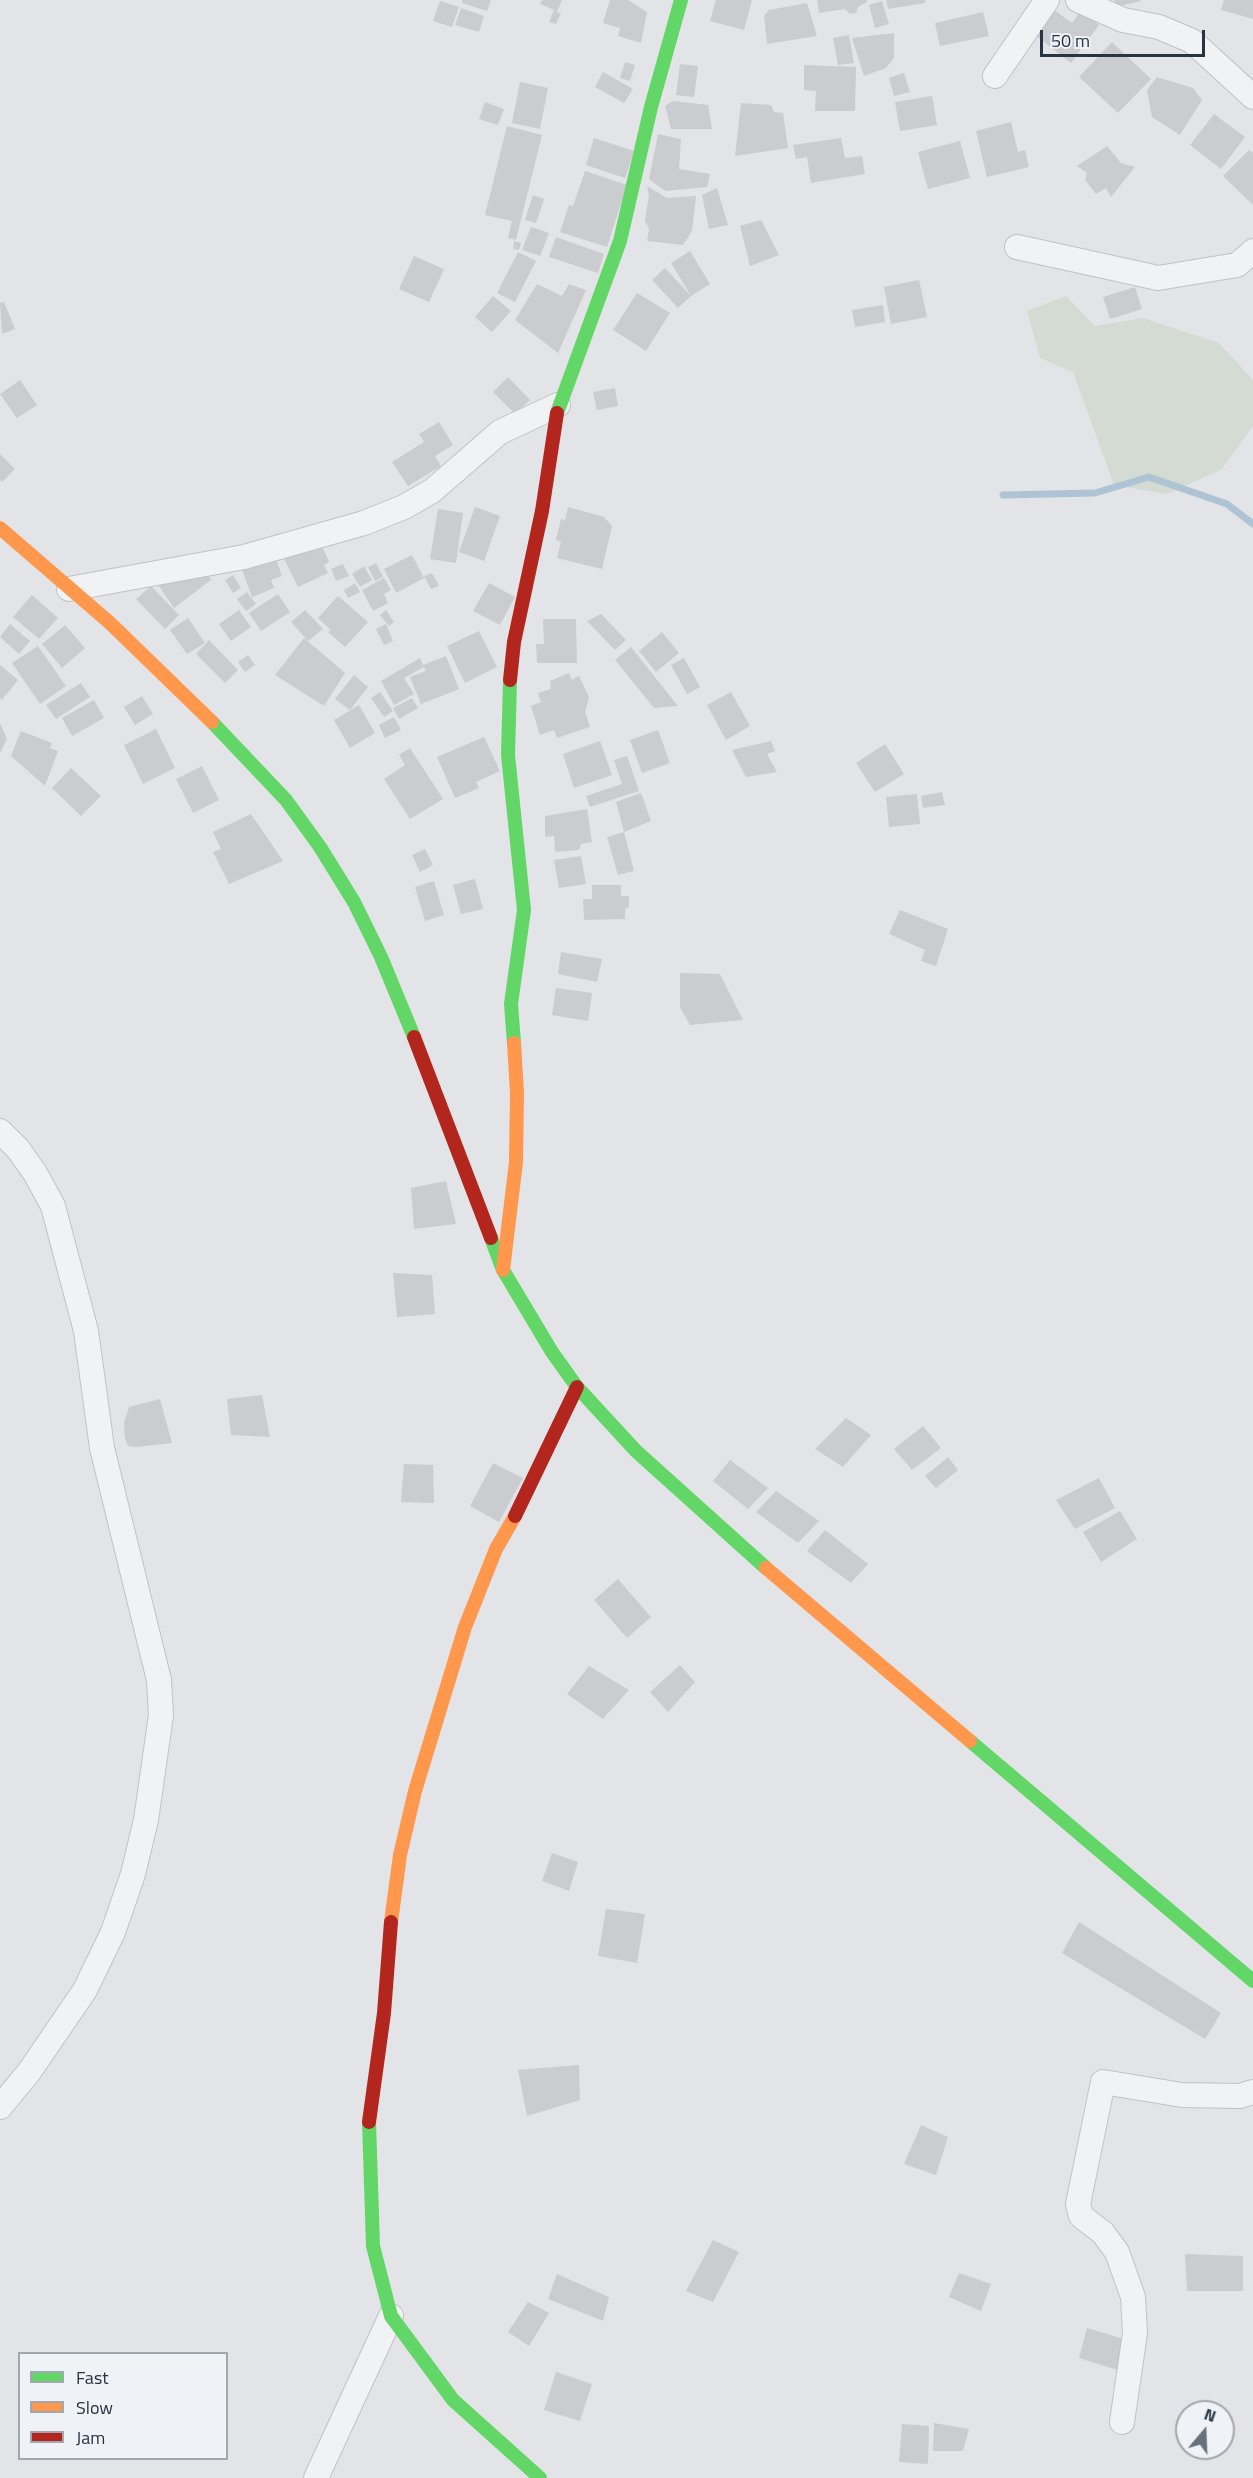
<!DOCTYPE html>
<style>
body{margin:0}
#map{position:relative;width:1253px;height:2478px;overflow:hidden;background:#e2e4e7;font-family:"Titillium Web",sans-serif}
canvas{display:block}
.legend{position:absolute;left:18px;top:2352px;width:210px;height:108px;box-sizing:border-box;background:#eff3f7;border:2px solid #9fa7af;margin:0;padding:8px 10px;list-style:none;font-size:18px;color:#273442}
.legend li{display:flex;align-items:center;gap:12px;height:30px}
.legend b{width:30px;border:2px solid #9fa7af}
.north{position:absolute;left:1175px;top:2400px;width:60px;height:60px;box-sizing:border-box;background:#eff3f7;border:2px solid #9fa7af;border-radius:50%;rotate:19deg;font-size:16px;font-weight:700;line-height:24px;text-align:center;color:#273442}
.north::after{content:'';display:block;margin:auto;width:21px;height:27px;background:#68727c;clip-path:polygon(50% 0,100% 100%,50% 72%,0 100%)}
.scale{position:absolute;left:1040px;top:30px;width:165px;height:27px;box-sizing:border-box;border:3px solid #273442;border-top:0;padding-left:8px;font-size:18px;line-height:21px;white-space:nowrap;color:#273442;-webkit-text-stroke:4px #eff3f7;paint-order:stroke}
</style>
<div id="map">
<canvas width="1253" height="2478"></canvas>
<ul class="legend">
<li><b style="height:8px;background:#63d668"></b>Fast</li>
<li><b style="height:8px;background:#ff974d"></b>Slow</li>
<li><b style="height:8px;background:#b3261e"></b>Jam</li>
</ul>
<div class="north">N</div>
<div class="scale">50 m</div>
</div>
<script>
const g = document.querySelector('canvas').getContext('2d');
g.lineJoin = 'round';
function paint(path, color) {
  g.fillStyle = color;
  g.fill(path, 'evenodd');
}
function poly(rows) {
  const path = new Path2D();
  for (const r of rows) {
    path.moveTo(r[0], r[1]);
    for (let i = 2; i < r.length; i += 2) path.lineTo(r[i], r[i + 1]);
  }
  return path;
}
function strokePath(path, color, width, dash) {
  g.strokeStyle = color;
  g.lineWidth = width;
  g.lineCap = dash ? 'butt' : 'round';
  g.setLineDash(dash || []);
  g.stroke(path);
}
paint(poly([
 [1066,296,1095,326,1143,318,1219,343,1253,380,1253,426,1222,469,1167,494,1114,485,1073,372,1040,358,1027,311]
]), '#d3dbd2');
strokePath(poly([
 [1003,495,1095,493,1149,477,1227,504,1253,524]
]), '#aec4d4', 7);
paint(poly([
 [462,0,491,0,487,11,462,3],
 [542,0,562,0,557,12,561,13,556,24,549,22,554,10,540,4],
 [610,0,628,0,647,12,641,43,618,36,620,28,603,23],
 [716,0,752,0,744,30,710,21],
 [817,0,867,0,867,2,858,7,856,13,850,14,845,9,819,13],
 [886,0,925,0,925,3,888,9],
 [1114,0,1140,0,1141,1,1116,7],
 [1224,0,1253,0,1253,19,1221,10],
 [440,1,459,7,452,27,433,21],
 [882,1,889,24,875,28,869,5],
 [807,3,817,36,767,44,764,16,769,10],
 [461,8,484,16,479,32,455,25],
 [1054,10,1072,23,1081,11,1099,25,1071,63,1035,35],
 [983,12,989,36,940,46,935,23],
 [894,33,894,58,886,68,864,76,852,38],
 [849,35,854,63,838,65,833,38],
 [1112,42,1151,79,1118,113,1079,77],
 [625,62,635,65,630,81,620,78],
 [680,64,698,66,694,97,676,95],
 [804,65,856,67,855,111,815,111,816,91,804,90],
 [603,72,633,89,624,103,595,87],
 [904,73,910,92,894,96,889,78],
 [1157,77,1193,88,1202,100,1180,135,1152,117,1147,90],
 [520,82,548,88,540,129,512,123],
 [932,96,937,125,900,131,895,102],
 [673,101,708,105,712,129,671,129,665,106],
 [485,102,504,109,498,125,479,119],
 [741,103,771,105,774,112,783,113,788,148,735,156],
 [1214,114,1245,137,1221,169,1190,145],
 [1011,122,1018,152,1025,150,1029,167,987,177,976,131],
 [507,126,542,135,516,240,508,238,512,221,485,215],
 [658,134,681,139,679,169,710,174,707,187,665,191,649,179],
 [594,138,634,151,625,178,586,165],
 [841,138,845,158,862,156,865,174,811,183,807,157,796,159,793,145],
 [960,141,970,178,928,189,918,152],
 [1107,146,1121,163,1135,167,1111,197,1106,188,1096,194,1085,180,1087,173,1077,166],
 [1249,150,1253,153,1253,205,1223,176],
 [585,171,627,185,607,247,560,232,569,205,573,206],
 [647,186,667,198,696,196,692,231,683,245,647,241,649,229,645,221,649,195],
 [717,188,728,225,709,229,702,195],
 [533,195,544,199,536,223,525,220],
 [761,220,779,255,750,266,740,226],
 [531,227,549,233,540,256,522,250],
 [556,237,604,254,598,273,549,257],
 [514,241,521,243,519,250,513,249],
 [690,251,710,284,691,296,671,263],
 [518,252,536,261,515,302,497,293],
 [414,256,444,269,429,302,399,289],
 [665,268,691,296,678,308,652,280],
 [919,280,927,317,891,324,884,287],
 [537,284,562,296,569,284,586,290,558,353,515,320],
 [1135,287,1142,309,1110,319,1103,297],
 [637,293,670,313,646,351,613,330],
 [493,296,511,311,492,332,475,317],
 [4,302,15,329,2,334,0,303],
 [883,305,885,322,855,327,852,310],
 [508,377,530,400,515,414,493,392],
 [20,380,37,405,17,418,0,394],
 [615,388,618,406,597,410,593,392],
 [439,422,453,445,435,456,441,466,408,486,392,462,424,442,419,434],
 [0,454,15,469,2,482,0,480],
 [475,507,500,516,484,561,459,552],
 [568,507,604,517,612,526,602,569,557,558,561,542,556,540,561,519,565,520],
 [438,509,463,513,456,563,430,559],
 [320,542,329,562,324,565,328,573,298,587,284,559],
 [274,554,282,576,271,580,274,588,252,597,241,567],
 [412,555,424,578,396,593,384,569],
 [376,563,383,577,375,581,368,567],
 [343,564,349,576,336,581,331,569],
 [364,566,372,580,360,587,352,574],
 [205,568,211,580,174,608,158,585],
 [432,573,439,586,431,589,424,576],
 [233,575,241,588,233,593,225,580],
 [384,578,391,590,384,594,388,603,373,611,362,590],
 [355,583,360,592,348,598,344,590],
 [489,583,515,597,500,625,473,611],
 [151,586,179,615,165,629,136,599],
 [247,592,256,604,246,611,237,599],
 [278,594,290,612,261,631,249,613],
 [32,595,58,618,39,639,13,617],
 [338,596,368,622,345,647,328,632,331,630,318,618],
 [239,610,251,627,231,641,219,624],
 [305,610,323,629,308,641,291,622],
 [386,610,394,622,389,626,380,615],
 [601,614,626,640,615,650,587,621],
 [188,618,205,643,187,654,170,630],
 [543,619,576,619,577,663,537,663,536,644,544,644],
 [10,624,30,641,19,654,0,637],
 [386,624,393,641,384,645,376,629],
 [65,625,85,648,62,668,42,644],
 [479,631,497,667,465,683,447,646],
 [662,632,679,653,656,672,639,651],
 [304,638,345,673,324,706,275,675],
 [209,640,238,670,225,683,196,654],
 [38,646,66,686,40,704,12,663],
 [631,647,678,706,654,708,615,660],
 [248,655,255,665,245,672,238,662],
 [446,656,459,689,421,704,410,677,426,671,424,667,404,678,414,694,394,705,381,681,420,658,423,665],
 [684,658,700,687,687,694,671,665],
 [0,665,18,680,2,700,0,698],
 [569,673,572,680,579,676,589,697,585,712,590,727,557,738,554,730,540,735,531,706,541,702,538,693,551,689,550,681],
 [354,675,368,687,350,710,335,699],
 [81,683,90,697,56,719,46,705],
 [380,692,393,711,384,717,371,698],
 [731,692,750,726,726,740,707,705],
 [142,696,153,714,135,725,124,707],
 [412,698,418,708,399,719,393,708],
 [94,700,104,718,72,736,62,718],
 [359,705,375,733,350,748,334,720],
 [394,717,401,730,385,738,379,725],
 [0,723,7,739,0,753],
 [156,729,175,768,143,784,124,745],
 [658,730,670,763,642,773,630,740],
 [21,731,52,743,50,748,58,751,45,786,11,756],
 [484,737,500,771,476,782,479,788,455,798,437,757],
 [600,741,612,775,574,788,563,754],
 [771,741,775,751,767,754,777,772,746,777,732,750],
 [885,744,904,774,875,792,856,763],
 [410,748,443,799,410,819,384,779,405,765,399,755],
 [627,756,639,791,590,807,586,796,622,784,614,760],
 [202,766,219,800,193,813,176,779],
 [71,768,101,796,81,816,52,788],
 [942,792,945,805,923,808,921,796],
 [641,793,651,821,624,832,616,802],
 [917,794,920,824,889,827,886,797],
 [587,809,592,842,581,844,579,850,555,852,554,836,545,837,545,816],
 [251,814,283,861,229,884,213,852,221,849,213,832],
 [624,832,634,871,618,875,607,837],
 [425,849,433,865,420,872,412,855],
 [581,856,586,884,559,888,554,860],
 [475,879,483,909,461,914,453,885],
 [434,881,444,915,425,921,415,887],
 [592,885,621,885,621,896,629,896,629,907,625,909,625,919,584,920,583,899,592,899],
 [900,910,948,929,936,966,921,961,925,950,889,934],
 [561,952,602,959,597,982,558,974],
 [680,973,720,974,743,1020,690,1025,680,1007],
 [556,988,592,993,588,1021,552,1015],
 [446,1181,456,1224,414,1229,411,1188],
 [393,1273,432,1275,435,1314,397,1317],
 [262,1395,270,1437,231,1435,227,1399],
 [160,1399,172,1443,136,1447,128,1446,125,1438,124,1423,129,1407],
 [846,1418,871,1435,843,1467,815,1449],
 [923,1426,941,1448,912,1470,894,1449],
 [948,1457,958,1470,936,1488,925,1476],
 [730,1460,768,1488,748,1509,713,1481],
 [493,1463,523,1478,499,1522,470,1506],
 [404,1464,433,1465,434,1503,401,1502],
 [1099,1478,1115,1508,1075,1529,1056,1500],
 [776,1491,819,1521,798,1543,756,1512],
 [1120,1511,1137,1539,1101,1562,1083,1532],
 [825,1530,868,1564,851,1583,807,1551],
 [618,1579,651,1617,627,1638,594,1600],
 [680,1665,695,1682,668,1712,650,1692],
 [589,1666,629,1690,603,1719,567,1694],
 [552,1853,578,1862,569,1891,542,1881],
 [606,1909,645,1914,637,1963,598,1956],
 [1079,1922,1221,2013,1205,2039,1062,1953],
 [579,2065,580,2100,527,2116,518,2070],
 [921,2125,948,2137,936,2175,904,2164],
 [713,2240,739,2252,713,2302,686,2291],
 [1185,2254,1243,2256,1243,2291,1187,2291],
 [959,2273,991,2284,981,2311,949,2297],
 [557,2274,609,2297,603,2321,548,2299],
 [528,2302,549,2313,529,2346,508,2332],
 [1087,2328,1127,2340,1124,2372,1079,2358],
 [556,2372,592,2384,580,2421,544,2410],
 [934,2423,969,2429,963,2451,933,2451],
 [902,2424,929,2426,928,2464,899,2462]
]), '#cacccf');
const street = poly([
 [1078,0,1123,20,1159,27,1192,41,1253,97],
 [995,76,1047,0],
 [1017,247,1158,278,1237,265,1253,251],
 [69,589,244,557,364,523,404,507,432,491,500,432,558,405],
 [0,1131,18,1149,35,1173,53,1206,86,1331,102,1448,159,1680,161,1715,146,1820,133,1874,113,1932,85,1990,29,2072,0,2107],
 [1122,2422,1135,2333,1133,2297,1117,2252,1103,2233,1081,2216,1078,2204,1103,2082,1182,2095,1240,2096,1253,2092],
 [316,2478,391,2316]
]);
strokePath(street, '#c0c2c5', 26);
strokePath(street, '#f1f2f3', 24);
strokePath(poly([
 [557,413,620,241,651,107,681,0],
 [510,680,508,755,524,910,511,1004,514,1043],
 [212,722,286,800,320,847,354,902,381,957,414,1037],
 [491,1238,503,1270,552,1352,577,1387,636,1451,766,1568],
 [970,1741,1253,1981],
 [369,2122,373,2246,391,2316,453,2400,540,2478]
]), '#63d668', 14);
strokePath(poly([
 [0,528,110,623,212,722],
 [503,1270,516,1162,517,1093,514,1043],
 [766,1568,970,1741],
 [391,1922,400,1855,415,1791,465,1627,496,1549,515,1516]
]), '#ff974d', 14);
strokePath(poly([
 [510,680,514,642,542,511,557,413],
 [414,1037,491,1238],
 [515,1516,577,1387],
 [369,2122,384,2013,391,1922]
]), '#b3261e', 14);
</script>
